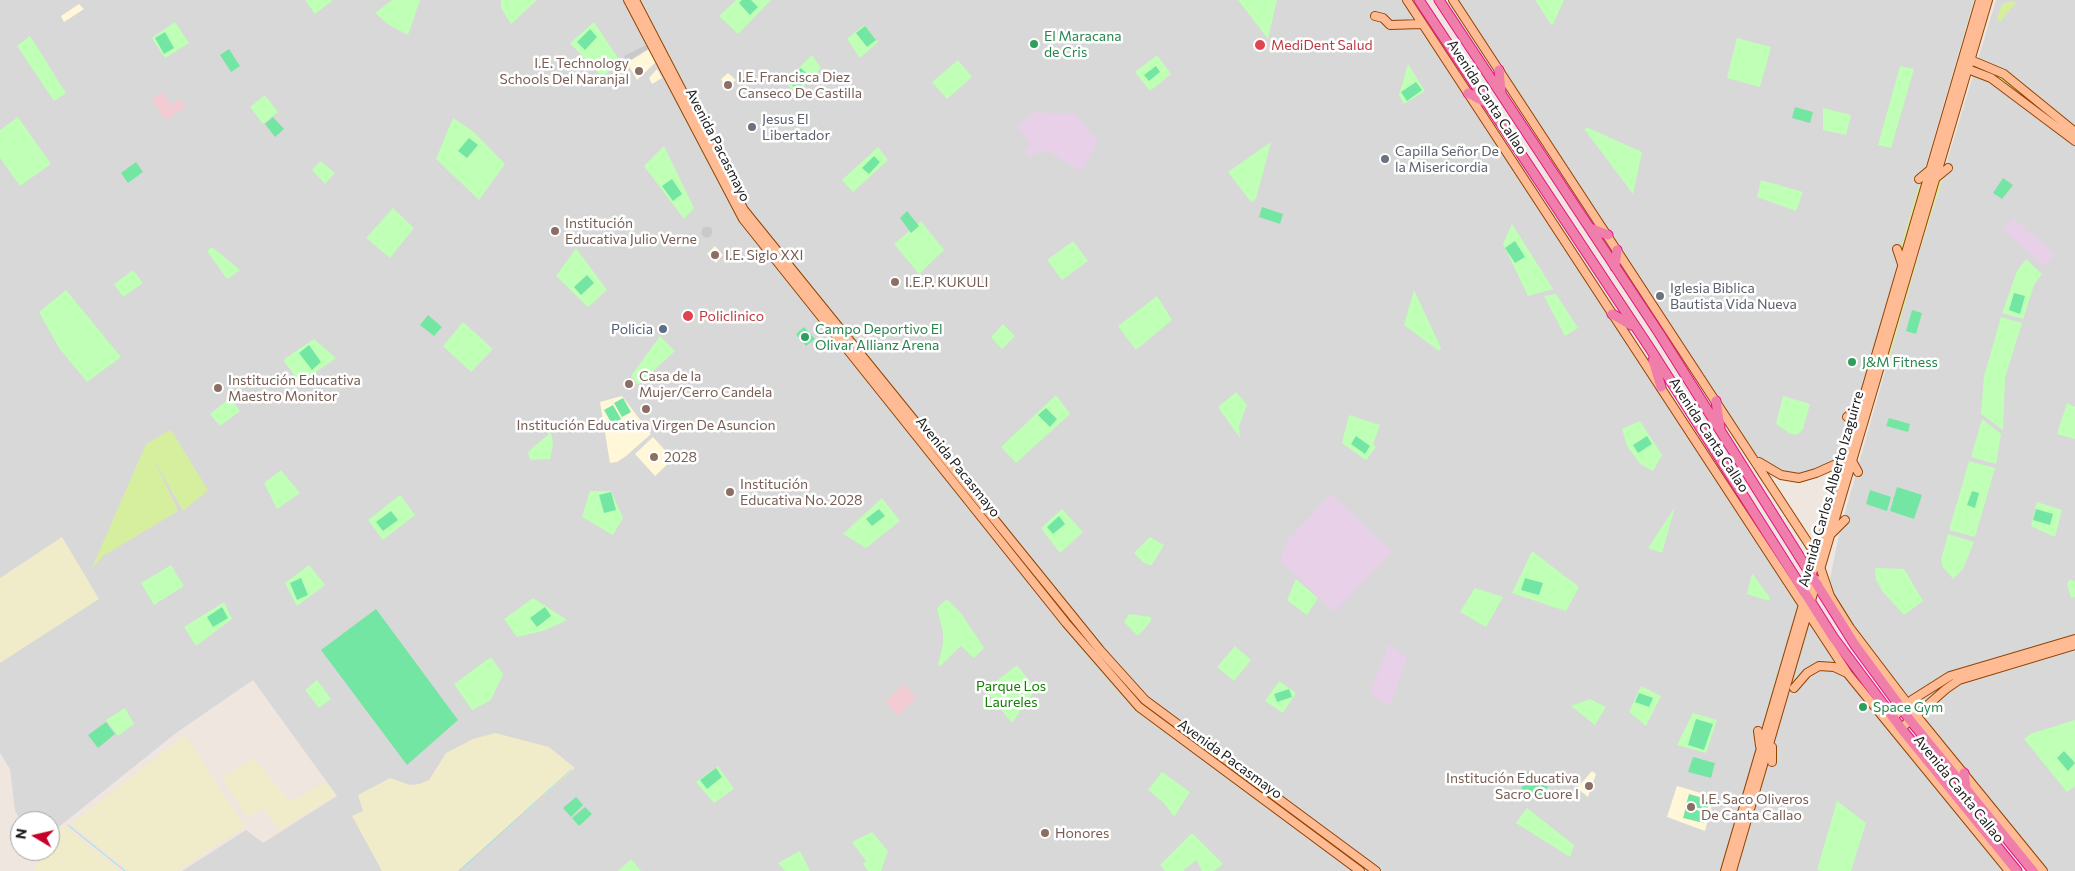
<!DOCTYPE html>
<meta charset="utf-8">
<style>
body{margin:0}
#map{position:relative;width:2075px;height:871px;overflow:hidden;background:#eee6df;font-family:Commissioner,sans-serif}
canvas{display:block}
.north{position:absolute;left:10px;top:811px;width:50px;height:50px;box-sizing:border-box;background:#fff;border:1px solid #a4a4a4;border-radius:50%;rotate:279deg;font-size:14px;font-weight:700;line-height:20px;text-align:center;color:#1b1b1b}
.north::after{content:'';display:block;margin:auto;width:18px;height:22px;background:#c60028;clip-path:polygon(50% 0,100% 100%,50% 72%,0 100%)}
</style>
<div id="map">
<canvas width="2075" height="871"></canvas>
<div class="north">N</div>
</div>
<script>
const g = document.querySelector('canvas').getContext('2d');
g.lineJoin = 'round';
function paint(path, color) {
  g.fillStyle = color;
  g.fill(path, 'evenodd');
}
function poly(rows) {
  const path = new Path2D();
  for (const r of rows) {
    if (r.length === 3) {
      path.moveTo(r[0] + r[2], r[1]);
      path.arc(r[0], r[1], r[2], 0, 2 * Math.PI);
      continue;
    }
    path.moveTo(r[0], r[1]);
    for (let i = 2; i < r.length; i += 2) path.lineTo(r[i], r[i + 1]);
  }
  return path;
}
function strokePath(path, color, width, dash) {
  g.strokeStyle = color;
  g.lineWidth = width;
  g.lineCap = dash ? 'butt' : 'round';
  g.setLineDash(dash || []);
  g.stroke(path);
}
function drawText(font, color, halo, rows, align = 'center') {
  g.font = font + ' Commissioner,sans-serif';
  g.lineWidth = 5;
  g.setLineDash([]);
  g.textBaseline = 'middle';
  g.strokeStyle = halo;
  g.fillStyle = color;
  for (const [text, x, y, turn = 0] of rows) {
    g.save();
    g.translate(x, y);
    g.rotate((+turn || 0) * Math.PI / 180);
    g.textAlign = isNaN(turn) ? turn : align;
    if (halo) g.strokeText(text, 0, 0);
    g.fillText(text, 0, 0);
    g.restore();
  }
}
paint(poly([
 [0,0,1412,0,1848,665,2013,871,182,871,246,830,263,843,337,796,253,680,176,733,50,834,50,821,21,821,15,811,10,769,0,753],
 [1449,0,1974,0,1843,451,1833,469,1810,480,1795,482,1772,477,1752,461],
 [1996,0,2075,0,2075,871,2039,871,1827,593,1840,530,1910,283]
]), '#d9d8d8');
paint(poly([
 [163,92,171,105,180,99,185,107,165,120,152,99],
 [903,684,916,698,898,716,885,702]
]), '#f2ccd2');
paint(poly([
 [1033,112,1066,114,1074,112,1098,142,1081,172,1050,152,1039,152,1029,157,1024,151,1031,144,1018,127],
 [2013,218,2055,254,2045,266,2003,230],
 [1331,494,1392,552,1334,612,1281,561,1286,542],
 [1389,644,1407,658,1391,703,1388,706,1370,693]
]), '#e8d0e8');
paint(poly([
 [79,4,84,9,64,22,61,16],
 [649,49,656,62,637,80,627,63],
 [657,69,662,78,652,84,649,78],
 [728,73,736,80,726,89,721,79],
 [715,246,723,255,716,263,707,254],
 [622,396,651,434,626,456,617,462,610,463,600,402],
 [653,437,673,459,655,476,635,454],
 [1592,771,1596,774,1588,797,1577,788],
 [1677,786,1714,797,1705,831,1667,817]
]), '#fff7d7');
paint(poly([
 [646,45,648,49,627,62,624,56],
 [707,232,5.5]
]), '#c9c9c9');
paint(poly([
 [62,537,99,599,0,663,0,578],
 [495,733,549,747,575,768,458,871,382,871,352,816,363,811,358,795,390,778,410,785,419,784,429,780,446,753,473,739],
 [185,735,245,827,177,871,129,871,71,824],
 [254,758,290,802,326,782,336,795,279,831,263,808,247,817,222,778],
 [63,825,120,871,33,871,47,851,50,851,50,846]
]), '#f0ebc8');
paint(poly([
 [2013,1,2016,3,2000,22,1997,19,2002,4],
 [1984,66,2000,73,2024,95,2022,97,1982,72],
 [1943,178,1920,249,1919,244,1938,180],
 [1925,180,1903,251,1901,247,1919,185],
 [1915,256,1917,261,1888,363,1884,362],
 [1856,416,1846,451,1838,461,1835,459,1849,421],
 [171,430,208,490,183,511,152,456,178,511,103,556,92,568,146,444]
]), '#d6ef9f');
paint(poly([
 [305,0,333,0,315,14],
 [392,0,420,0,408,35,389,25,375,13],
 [501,0,537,0,511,24,501,8],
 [736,0,771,0,738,34,719,16],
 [1238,0,1277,0,1268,39],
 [1535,0,1564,0,1552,26],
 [175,22,189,43,165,58,152,38],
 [594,22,620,61,602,77,570,43],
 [864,25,878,42,860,58,847,39],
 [30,36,66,93,54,101,17,46],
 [1737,38,1771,47,1760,87,1727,78],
 [812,55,821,68,796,94,785,82],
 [1157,55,1171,74,1150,91,1135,72],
 [958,60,972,77,947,99,932,82],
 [1408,64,1425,91,1404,104,1399,95],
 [1900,66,1914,69,1891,148,1878,145],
 [265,95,278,112,263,124,250,107],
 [1823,108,1851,115,1846,135,1823,130],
 [18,117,51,164,20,186,0,158,0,130],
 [453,118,474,132,505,164,479,200,436,159],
 [1586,127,1642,152,1633,194,1585,130],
 [1271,142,1256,199,1251,202,1228,172],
 [664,146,694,208,684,219,644,166],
 [878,147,888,160,853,192,842,180],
 [320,161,335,173,325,184,312,170],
 [1761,180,1803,192,1796,211,1757,197],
 [393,208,414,228,390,258,366,238],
 [921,221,944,250,919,274,894,244],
 [1512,224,1553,289,1528,296,1503,244],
 [1073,241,1088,261,1062,280,1047,260],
 [212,247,240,270,227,279,207,251],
 [576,248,607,290,588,307,556,276],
 [2026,259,2042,274,2034,285,2023,319,2002,313,2017,271],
 [133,270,143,283,123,297,114,284],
 [66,290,121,357,87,382,59,348,39,312],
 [1414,290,1441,348,1439,351,1404,325],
 [1556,294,1578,328,1565,336,1544,296],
 [1157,296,1172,320,1136,350,1118,326],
 [2001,317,2022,323,2005,378,2003,430,1981,414,1984,376],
 [463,322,493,349,471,372,443,346],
 [1003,324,1015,336,1002,349,991,337],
 [660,336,675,351,638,385,631,376],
 [314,339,336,358,300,383,283,360],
 [1236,392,1247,405,1239,426,1240,438,1218,407],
 [1056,395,1070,414,1016,463,1001,447],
 [1783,396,1810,404,1803,429,1797,435,1789,433,1776,424],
 [230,398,240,411,220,426,210,414],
 [2067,403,2075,407,2075,439,2057,434],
 [1349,415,1380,425,1373,444,1376,447,1366,460,1342,443],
 [1982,419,2001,434,1996,464,1971,457],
 [1640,421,1662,455,1653,471,1640,464,1627,446,1622,429],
 [551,432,553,445,550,459,530,460,528,452],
 [1969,461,1995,468,1975,537,1949,530],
 [281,470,300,493,277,509,264,483],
 [590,491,611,491,623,518,613,535,582,517],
 [400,495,415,515,383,540,368,520],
 [882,498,900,521,866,548,843,534],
 [2037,502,2062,510,2055,537,2031,526],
 [1675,507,1662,553,1648,548],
 [1062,509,1083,532,1060,553,1041,528],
 [1948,534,1974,542,1963,569,1953,579,1943,567,1941,560],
 [1150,537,1164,545,1151,566,1143,562,1134,553],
 [1532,551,1579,587,1566,611,1512,593],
 [171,565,184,586,154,605,141,583],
 [309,565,325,585,297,606,285,583],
 [1875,568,1904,569,1923,601,1904,615,1883,592,1876,580],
 [1752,573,1770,598,1769,601,1747,594],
 [1296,579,1318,598,1307,615,1287,600],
 [2070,579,2075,582,2075,597,2071,598,2067,584],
 [1475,588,1503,597,1486,627,1460,612],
 [533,598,567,620,543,631,517,637,504,619],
 [947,599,961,613,984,648,974,658,961,646,940,666,938,665,943,644,943,632,937,608],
 [224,602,232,619,196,646,184,627],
 [1129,614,1151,617,1151,621,1140,634,1137,635,1124,622],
 [1235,646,1251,660,1234,681,1217,667],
 [491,657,503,674,491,700,472,710,454,684],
 [1017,665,1036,689,1012,723,985,690],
 [317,680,331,699,319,708,305,690],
 [1279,681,1296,693,1283,713,1265,701],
 [1641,686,1661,696,1646,726,1629,712],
 [1590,699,1606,707,1595,725,1571,706],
 [125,708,134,724,118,736,106,720],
 [1693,713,1717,720,1706,753,1677,745],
 [2075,720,2075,786,2067,792,2024,739,2030,734],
 [718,766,734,789,714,803,696,782],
 [1162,772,1190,792,1174,817,1165,804,1148,790],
 [1837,801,1866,823,1851,871,1823,871,1817,870],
 [1527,808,1574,845,1570,857,1516,823],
 [872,832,888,851,881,871,868,871,863,864,866,861,852,842],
 [1192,833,1223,864,1214,871,1202,871,1196,860,1183,871,1165,871,1160,865],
 [800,851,810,871,785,871,778,863],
 [631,859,641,871,618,871]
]), '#bfffb6');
paint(poly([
 [742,0,751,0,758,7,750,15,739,3],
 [865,26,876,40,867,47,856,33],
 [590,29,597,37,585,50,577,42],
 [165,32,174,48,164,54,155,38],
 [229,49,240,66,231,72,220,55],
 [1156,66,1160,72,1149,81,1144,75],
 [801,68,810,77,797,90,788,81],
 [1416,82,1422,90,1407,101,1401,92],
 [1795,107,1813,112,1810,123,1792,118],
 [273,117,284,129,275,137,265,124],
 [469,138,478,145,467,158,458,151],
 [874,156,880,162,869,174,862,168],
 [136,162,143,172,128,183,121,173],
 [2003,178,2013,185,2002,199,1993,193],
 [672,179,682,194,673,201,662,186],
 [1262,207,1283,214,1280,224,1259,217],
 [907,211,919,226,911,233,900,218],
 [1515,241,1525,257,1515,263,1505,248],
 [587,275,594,283,581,295,574,287],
 [2014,293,2025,296,2020,314,2009,310],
 [1912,310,1922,313,1916,334,1906,331],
 [428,315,442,327,434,336,420,325],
 [804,327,815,339,806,346,796,334],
 [309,345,321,362,312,370,299,353],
 [623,398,631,412,622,417,614,403],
 [613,405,621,419,612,424,604,410],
 [1046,408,1057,419,1050,427,1038,415],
 [1889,418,1910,424,1908,432,1886,426],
 [1356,436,1370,446,1365,454,1351,444],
 [1647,436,1652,444,1638,453,1633,445],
 [1897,487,1922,495,1914,519,1890,511],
 [1870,490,1891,497,1887,511,1866,504],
 [1972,491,1979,493,1975,508,1967,505],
 [611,492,616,510,604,513,599,495],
 [879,509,885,516,872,526,866,519],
 [2036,509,2053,514,2050,525,2033,520],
 [391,511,398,520,383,531,376,522],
 [1059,516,1065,524,1053,534,1047,527],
 [301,578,308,595,297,600,290,583],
 [1525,578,1543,583,1539,595,1521,590],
 [222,607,228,618,213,627,207,617],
 [545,607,551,616,537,627,530,618],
 [376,609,458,720,407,765,321,650],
 [1289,689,1292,697,1277,702,1274,694],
 [1639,693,1653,698,1649,707,1635,702],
 [1696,719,1713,724,1704,750,1688,745],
 [106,722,115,734,98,748,88,735],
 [2064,751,2075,763,2068,771,2057,758],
 [1693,757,1715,763,1711,778,1688,772],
 [716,768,722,777,707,789,700,780],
 [1528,771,1548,787,1540,796,1525,797,1520,793],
 [1689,794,1710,800,1707,810,1686,805],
 [576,797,583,805,571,817,563,808],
 [585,807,592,814,579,826,572,818],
 [1686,807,1707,813,1704,823,1683,818]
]), '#74e6a3');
strokePath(poly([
 [68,825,125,871],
 [459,871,571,770]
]), '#9adfe1', 1);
const major = poly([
 [628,0,743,219,1066,623,1139,707,1360,871],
 [635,0,744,210,1100,650,1145,700,1376,871],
 [1407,0,1848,674,2009,871],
 [1453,0,1816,555,1830,596,1850,628,1920,720,2043,871],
 [1375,16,1383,18,1390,25,1422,24],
 [1966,58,2004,74,2075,132],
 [1965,68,1991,78,2075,141],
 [1937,177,1948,168],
 [1919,179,1931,169],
 [1897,249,1902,264],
 [1847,417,1861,406],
 [1852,461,1858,472],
 [1759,462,1781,475,1799,478,1816,473,1843,461],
 [1831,534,1845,520],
 [1821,566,1988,0],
 [1794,688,1807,673,1819,666,1834,667,1847,673],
 [1890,720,1912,700,1950,676,2075,639],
 [1758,731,1760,746],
 [1898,731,1946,689,1959,680,2075,645],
 [1772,747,1772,762],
 [1725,871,1980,0],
 [1732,871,1817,580]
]);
const highway = poly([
 [1419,0,1651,350,1833,637,1904,732,2017,871],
 [1439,0,1659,333,1855,645,1910,720,2033,871],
 [1499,70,1501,91],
 [1468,93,1485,102],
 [1590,228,1608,235],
 [1615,267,1617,250],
 [1612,314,1631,325],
 [1653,360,1661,387],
 [1716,401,1720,427],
 [1964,773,1966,788]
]);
strokePath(major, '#924400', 10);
strokePath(highway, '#e71286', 11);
strokePath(major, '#ffbb93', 8);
strokePath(highway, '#ef7eaa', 9);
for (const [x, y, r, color] of [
 [1034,44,5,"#2e9e5b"],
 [1260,45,6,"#e0444e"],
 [639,71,5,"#8d6e63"],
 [728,85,5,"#8d6e63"],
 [752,127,5,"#6b7280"],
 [1385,159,5,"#6b7280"],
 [555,231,5,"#8d6e63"],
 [715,255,5,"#8d6e63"],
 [895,282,5,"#8d6e63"],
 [1660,296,5,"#6b7280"],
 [688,316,6,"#e0444e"],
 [663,329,5,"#5c6f8a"],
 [805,337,5,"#2e9e5b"],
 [1852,362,5,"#2e9e5b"],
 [629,384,5,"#8d6e63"],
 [218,388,5,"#8d6e63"],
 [646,409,5,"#8d6e63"],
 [654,457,5,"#8d6e63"],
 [730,492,5,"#8d6e63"],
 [1863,707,5,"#2e9e5b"],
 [1589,786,5,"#8d6e63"],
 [1691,807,5,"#8d6e63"],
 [1045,833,5,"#8d6e63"]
]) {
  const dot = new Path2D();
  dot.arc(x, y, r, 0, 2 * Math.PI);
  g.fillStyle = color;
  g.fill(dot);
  strokePath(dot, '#fff', 2);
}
drawText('14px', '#27864d', '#fff', [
 ["El Maracana",1044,36],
 ["de Cris",1044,52],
 ["Campo Deportivo El",815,329],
 ["Olivar Allianz Arena",815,345],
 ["J&M Fitness",1862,362],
 ["Space Gym",1873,707]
], 'left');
drawText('14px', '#be3a42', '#fff', [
 ["MediDent Salud",1271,45],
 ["Policlinico",699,316]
], 'left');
drawText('14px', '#785e54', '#fff', [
 ["I.E. Technology",629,63,"right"],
 ["Schools Del Naranjal",629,79,"right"],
 ["I.E. Francisca Diez",738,77],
 ["Canseco De Castilla",738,93],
 ["Institución",565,223],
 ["Educativa Julio Verne",565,239],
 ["I.E. Siglo XXI",725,255],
 ["I.E.P. KUKULI",905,282],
 ["Casa de la",639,376],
 ["Mujer/Cerro Candela",639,392],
 ["Institución Educativa",228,380],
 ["Maestro Monitor",228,396],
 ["Institución Educativa Virgen De Asuncion",646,425,"center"],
 ["2028",664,457],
 ["Institución",740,484],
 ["Educativa No. 2028",740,500],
 ["Institución Educativa",1579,778,"right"],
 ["Sacro Cuore I",1579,794,"right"],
 ["I.E. Saco Oliveros",1701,799],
 ["De Canta Callao",1701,815],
 ["Honores",1055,833]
], 'left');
drawText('14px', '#1b1b1b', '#fff', [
 ["Avenida Canta Callao",1487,97,57],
 ["Avenida Pacasmayo",718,145,63],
 ["Avenida Canta Callao",1709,435,57],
 ["Avenida Pacasmayo",958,467,51],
 ["Avenida Carlos Alberto Izaguirre",1831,489,-74],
 ["Avenida Pacasmayo",1230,759,36],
 ["Avenida Canta Callao",1959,789,51]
]);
drawText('14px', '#5b616d', '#fff', [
 ["Jesus El",762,119],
 ["Libertador",762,135],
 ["Capilla Señor De",1395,151],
 ["la Misericordia",1395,167],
 ["Iglesia Biblica",1670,288],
 ["Bautista Vida Nueva",1670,304]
], 'left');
drawText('14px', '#4e5e75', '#fff', [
 ["Policia",653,329]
], 'right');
drawText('14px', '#108200', '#fff', [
 ["Parque Los",1011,686],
 ["Laureles",1011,702]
]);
</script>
